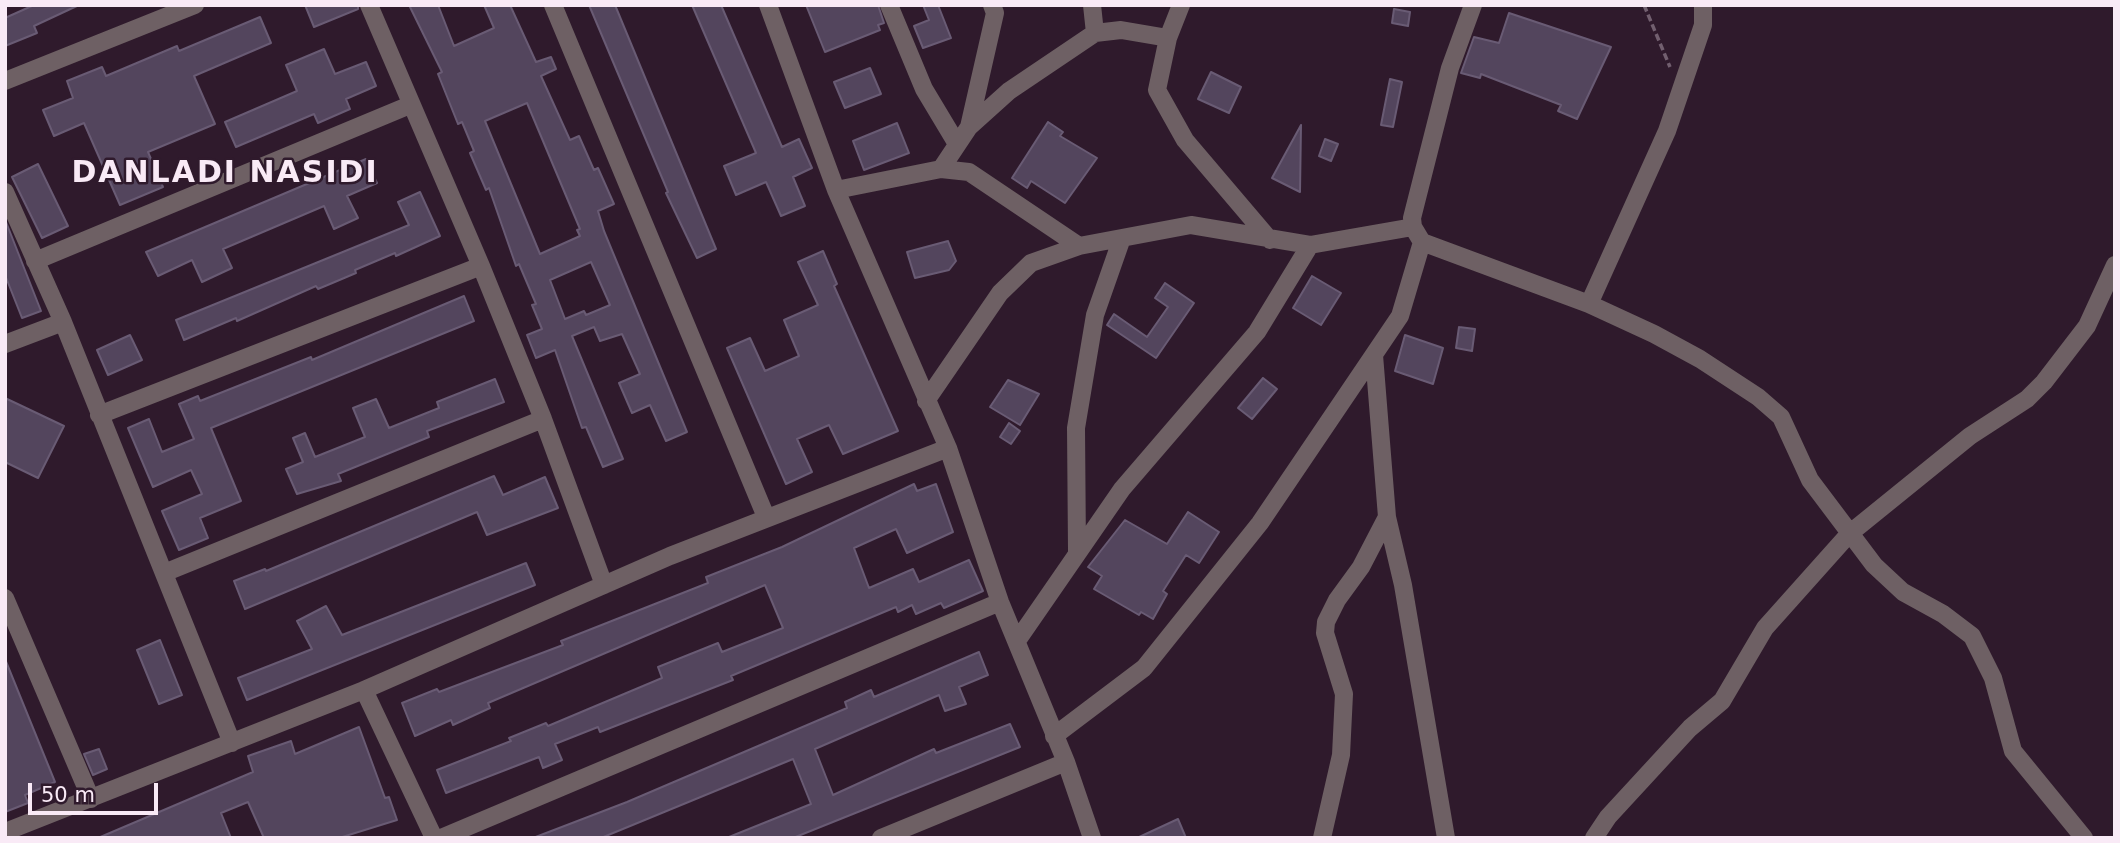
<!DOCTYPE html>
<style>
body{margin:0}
#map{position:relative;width:2120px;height:843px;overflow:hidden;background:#2f1a2c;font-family:"DejaVu Sans",sans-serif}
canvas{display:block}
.frame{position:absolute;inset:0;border:7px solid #f9eaf6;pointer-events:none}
.scale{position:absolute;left:28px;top:783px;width:130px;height:32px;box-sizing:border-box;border:4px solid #f9eaf6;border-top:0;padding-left:9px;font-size:21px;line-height:24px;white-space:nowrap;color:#f9eaf6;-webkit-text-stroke:5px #2f1a2c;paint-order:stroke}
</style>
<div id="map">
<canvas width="2120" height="843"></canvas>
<div class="frame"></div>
<div class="scale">50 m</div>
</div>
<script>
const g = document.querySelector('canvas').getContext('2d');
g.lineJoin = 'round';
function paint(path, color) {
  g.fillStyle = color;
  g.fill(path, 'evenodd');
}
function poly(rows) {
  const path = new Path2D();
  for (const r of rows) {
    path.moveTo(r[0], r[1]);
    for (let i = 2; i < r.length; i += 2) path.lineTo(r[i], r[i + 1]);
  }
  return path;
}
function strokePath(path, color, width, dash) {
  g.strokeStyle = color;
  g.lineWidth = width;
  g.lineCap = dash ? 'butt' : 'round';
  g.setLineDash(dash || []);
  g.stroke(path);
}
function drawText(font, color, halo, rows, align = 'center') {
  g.font = font + ' "DejaVu Sans",sans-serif';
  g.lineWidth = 5;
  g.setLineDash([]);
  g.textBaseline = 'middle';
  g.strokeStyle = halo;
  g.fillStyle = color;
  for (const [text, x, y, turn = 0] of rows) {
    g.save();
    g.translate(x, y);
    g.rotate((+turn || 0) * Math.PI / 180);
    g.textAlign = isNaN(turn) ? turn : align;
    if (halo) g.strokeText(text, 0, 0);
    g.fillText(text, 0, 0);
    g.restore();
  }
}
const building = poly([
 [34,5,79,5,34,26,37,33,5,46,5,18,34,5],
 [305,5,358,5,358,9,314,27,305,5],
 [409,5,438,5,454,46,494,28,484,5,510,5,536,62,551,57,556,69,541,76,570,140,579,136,594,170,598,168,614,204,598,211,604,231,687,432,666,441,650,405,632,413,619,383,640,374,622,334,600,341,594,327,572,336,623,459,603,467,586,427,582,428,555,350,536,358,527,335,542,329,532,305,536,304,519,264,516,266,489,188,486,190,470,153,474,151,462,122,458,124,438,74,442,72,409,5],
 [527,103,580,229,577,230,580,236,540,254,485,121,527,103],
 [591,262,610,305,586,315,584,311,565,319,550,280,591,262],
 [589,5,615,5,716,249,697,258,666,193,668,192,589,5],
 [692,5,721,5,782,147,799,139,812,168,793,177,805,206,781,216,766,182,736,195,724,166,756,153,692,5],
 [806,5,878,5,884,23,878,25,880,30,825,52,806,5],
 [923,5,938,5,951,38,923,48,914,26,929,20,923,5],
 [1394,9,1410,12,1408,26,1392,23,1394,9],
 [1509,13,1611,47,1577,119,1558,111,1561,105,1481,74,1480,78,1461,73,1474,37,1499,43,1509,13],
 [260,17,271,43,194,76,215,124,148,152,163,187,120,205,84,123,54,136,43,110,73,98,67,81,102,67,106,76,177,46,179,51,260,17],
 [324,49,335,74,366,62,376,86,346,99,350,109,318,123,314,114,236,147,225,122,297,91,286,65,324,49],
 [870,68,881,94,845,108,834,82,870,68],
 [1211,72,1241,87,1229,113,1198,99,1211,72],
 [1390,79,1402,82,1393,127,1381,125,1390,79],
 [1048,122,1063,132,1060,136,1097,158,1065,203,1031,181,1027,188,1012,178,1048,122],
 [897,123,909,153,864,170,853,141,897,123],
 [1301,125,1300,192,1272,178,1301,125],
 [1325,139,1338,144,1331,161,1319,156,1325,139],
 [366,159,377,183,347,196,358,218,334,229,324,206,223,249,232,268,202,282,192,260,158,276,146,252,366,159],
 [38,164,68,226,42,238,12,177,38,164],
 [420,192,440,236,396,256,395,253,355,270,356,273,330,284,318,289,316,286,237,321,236,318,184,340,176,320,409,225,398,202,420,192],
 [6,222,41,311,22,318,5,275,6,222],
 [948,241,956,261,949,270,915,278,907,252,948,241],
 [823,251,837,284,834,286,898,431,843,454,829,425,797,439,812,472,786,484,727,348,750,338,765,371,799,356,784,320,818,305,798,262,823,251],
 [1312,276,1341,293,1321,325,1293,308,1312,276],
 [1165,283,1194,303,1156,358,1107,325,1114,314,1147,337,1168,307,1155,298,1165,283],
 [464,296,474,321,211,428,241,501,200,518,208,538,179,550,162,511,202,494,191,470,153,487,128,428,149,419,162,452,194,439,179,404,198,396,200,401,311,357,312,360,464,296],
 [1459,327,1475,329,1472,351,1456,348,1459,327],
 [130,335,142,360,108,375,97,350,130,335],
 [1405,335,1443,348,1433,384,1395,371,1405,335],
 [1263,378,1277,389,1252,419,1238,408,1263,378],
 [495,379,504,402,427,431,429,437,338,474,341,481,297,494,286,469,303,462,293,438,305,433,315,457,365,437,353,408,376,399,389,428,439,408,437,402,495,379],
 [1008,380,1039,394,1020,425,990,407,1008,380],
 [5,398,64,426,38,478,5,462,5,398],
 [1009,423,1020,431,1011,444,1000,437,1009,423],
 [494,476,503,495,545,477,558,508,487,535,477,512,245,609,234,581,265,569,266,571,494,476],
 [914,484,917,491,936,484,953,532,907,553,896,529,854,548,869,588,913,569,919,582,969,560,983,591,944,608,941,603,916,614,912,605,898,612,896,607,731,676,733,680,600,732,598,727,555,744,562,760,543,768,539,757,446,793,437,770,511,741,509,738,546,723,548,726,662,678,658,667,718,643,722,652,783,628,765,585,488,703,490,708,453,725,451,720,415,736,402,703,437,689,439,692,563,645,561,641,708,583,706,577,782,547,914,484],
 [1188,512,1219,532,1199,563,1186,555,1163,591,1167,594,1153,619,1141,612,1139,615,1094,589,1102,576,1088,567,1125,520,1167,544,1188,512],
 [526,563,535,585,247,700,238,678,312,649,297,621,326,606,342,635,526,563],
 [160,640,182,695,159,704,137,650,160,640],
 [979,652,988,675,959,687,966,704,945,711,939,695,815,749,833,795,934,749,936,753,1010,724,1020,747,793,838,729,837,811,804,793,759,601,838,533,838,627,802,847,708,845,702,871,690,874,697,979,652],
 [5,659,55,782,25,795,28,803,5,812,5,659],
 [359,727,385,798,389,797,397,820,339,838,264,838,248,802,221,813,231,838,98,838,253,772,248,756,291,741,295,754,359,727],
 [99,749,107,769,93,775,84,754,99,749],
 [1178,819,1186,838,1137,838,1178,819]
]);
paint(building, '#53455d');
strokePath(building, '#695b74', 2);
strokePath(poly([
 [1644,5,1670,67]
]), '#725f6f', 3.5, [7, 3.5]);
strokePath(poly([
 [369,5,481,266,543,419,604,585],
 [553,5,766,517],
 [768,5,836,190,948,448,1000,602,1066,762,1092,838],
 [889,5,924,89,957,144],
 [1092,5,1095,33],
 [1181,5,1168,38,1157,90,1185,140,1270,240],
 [1473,5,1450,68,1412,218,1413,227,1422,242,1589,304,1654,334,1700,359,1758,397,1781,417,1810,480,1874,565,1903,592,1943,614,1972,636,1993,678,2013,751,2084,838],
 [5,81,195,5],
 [969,127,995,13,992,5],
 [941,169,969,127,1009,91,1095,33,1121,30,1168,38],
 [836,190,941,169,969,172,1079,246],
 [5,192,63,322,232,743],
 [35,261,410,105],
 [1589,304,1667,131,1703,25,1703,5],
 [5,344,63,322],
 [1374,355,1387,517,1403,585,1446,838],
 [926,401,1000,293,1031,263,1079,246,1191,225,1310,245,1413,227],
 [99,415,481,266],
 [1077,551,1076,428,1095,315,1122,238],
 [164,573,543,419],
 [5,598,91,799],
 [1017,641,1122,489,1257,332,1310,245],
 [1054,736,1144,668,1260,523,1400,316,1422,242],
 [5,832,364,690],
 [434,838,364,690,670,556,948,448],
 [441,838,1000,602],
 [881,838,1066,762],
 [1322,838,1341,755,1344,694,1325,633,1326,622,1337,600,1361,567,1387,517],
 [1594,838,1608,817,1690,728,1722,701,1765,628,1849,534,1970,436,2027,399,2044,382,2087,326,2115,265]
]), '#6e6064', 18);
g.letterSpacing = '2px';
drawText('bold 30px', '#f9eaf6', '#2f1a2c', [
 ["DANLADI NASIDI",225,174]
]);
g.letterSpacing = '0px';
</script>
